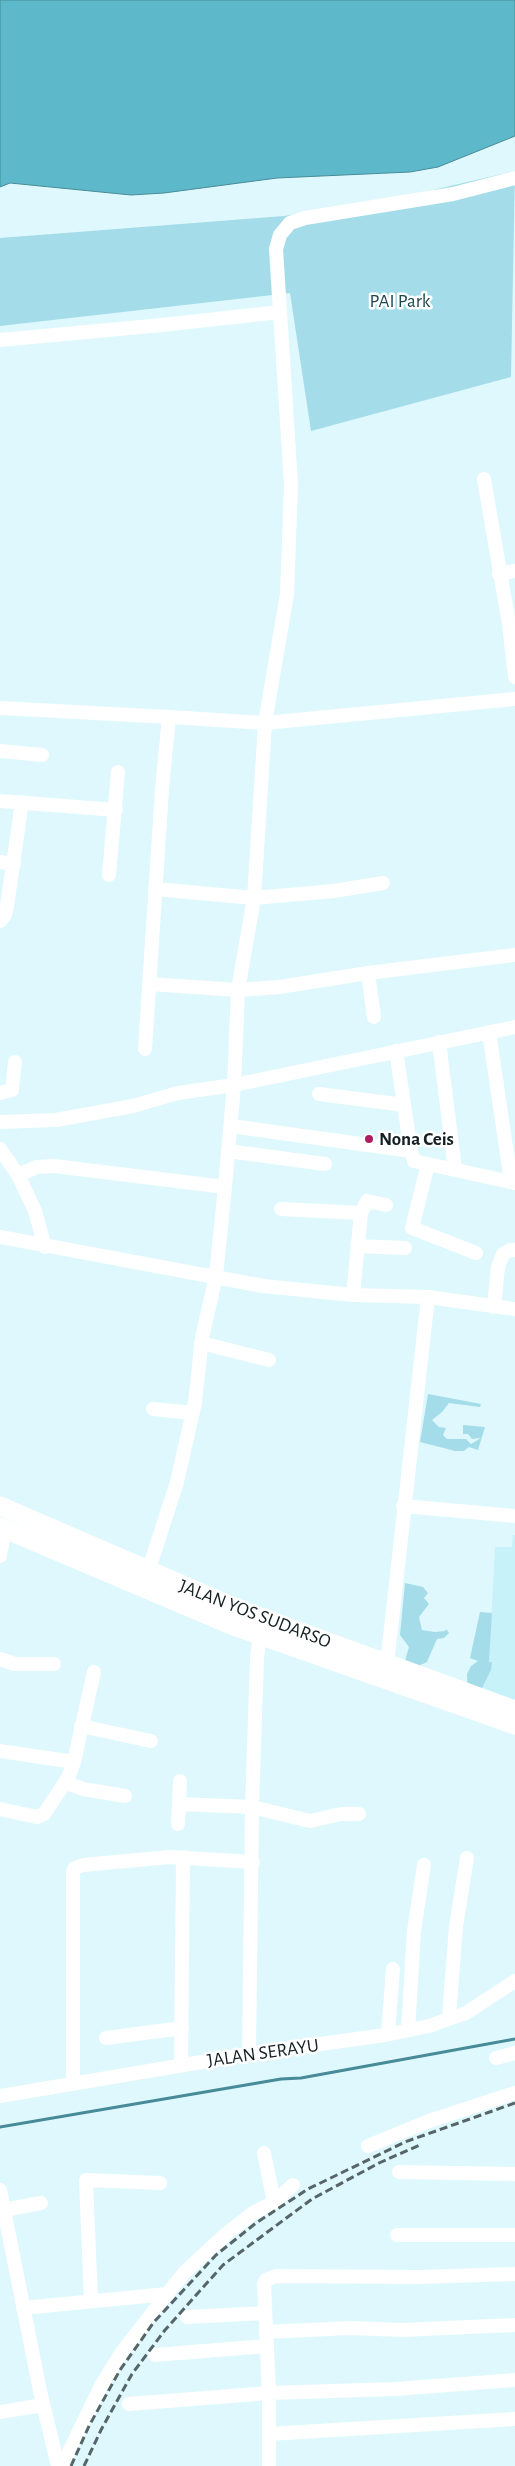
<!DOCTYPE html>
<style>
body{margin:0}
canvas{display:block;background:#def8fd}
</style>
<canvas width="515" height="2466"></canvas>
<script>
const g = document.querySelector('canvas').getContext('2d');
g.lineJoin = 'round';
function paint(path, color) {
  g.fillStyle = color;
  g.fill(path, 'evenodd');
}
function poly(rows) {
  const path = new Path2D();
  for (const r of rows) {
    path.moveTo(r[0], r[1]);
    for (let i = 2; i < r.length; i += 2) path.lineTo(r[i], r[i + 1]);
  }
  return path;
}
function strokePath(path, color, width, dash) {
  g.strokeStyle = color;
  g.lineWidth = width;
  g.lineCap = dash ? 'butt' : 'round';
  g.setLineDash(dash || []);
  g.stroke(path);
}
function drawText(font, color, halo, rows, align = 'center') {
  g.font = font + ' "Alegreya Sans",sans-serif';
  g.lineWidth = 5;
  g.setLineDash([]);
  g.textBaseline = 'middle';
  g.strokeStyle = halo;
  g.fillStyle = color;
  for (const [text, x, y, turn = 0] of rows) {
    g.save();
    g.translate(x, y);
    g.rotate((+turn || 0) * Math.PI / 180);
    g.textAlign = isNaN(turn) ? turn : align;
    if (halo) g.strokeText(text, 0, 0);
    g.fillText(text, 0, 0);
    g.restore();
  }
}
paint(poly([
 [513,1535,515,1535,515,1710,478,1696,489,1662,495,1547,512,1547]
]), '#c8f2fa');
paint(poly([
 [515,171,511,377,311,431,290,293,0,326,0,238,284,216,376,203],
 [428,1394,481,1404,480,1407,449,1403,442,1412,432,1420,439,1427,446,1428,443,1435,447,1439,466,1439,471,1444,481,1438,472,1439,468,1434,463,1434,463,1425,485,1427,478,1450,469,1447,464,1451,455,1451,420,1442],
 [405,1583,423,1587,428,1593,424,1598,429,1604,419,1617,422,1630,435,1632,445,1631,446,1629,449,1633,444,1638,437,1639,427,1662,412,1669,404,1664,409,1647,400,1635],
 [480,1612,492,1613,489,1662,492,1662,491,1670,478,1696,468,1693,467,1674,471,1666,478,1661,470,1658]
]), '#a4dde9');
const water = poly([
 [0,0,515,0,515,136,438,167,410,172,277,178,164,193,131,195,10,183,0,187,0,0]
]);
paint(water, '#5db9ca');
strokePath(water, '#478b98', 1);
strokePath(poly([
 [0,2127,281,2079,301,2078,515,2039]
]), '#478b98', 3);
strokePath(poly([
 [280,312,276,249,280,235,290,223,305,218,453,194,515,178],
 [0,340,162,325,280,312,291,485,287,594,265,723,254,898,238,990,234,1085,225,1187,216,1276,202,1338,195,1403,177,1482,146,1578],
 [484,479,509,624,515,677],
 [499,574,515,571],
 [0,708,169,717],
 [0,751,42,755],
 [0,801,116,810],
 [0,862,14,864],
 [109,875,118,772],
 [155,889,254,898,334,891,383,883],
 [0,921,5,915,7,906,22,802],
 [368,973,374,1017],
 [149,984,238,990,279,987,368,973,515,955],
 [489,1032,511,1181],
 [439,1042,455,1169],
 [145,1049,162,789,169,717,265,723,515,699],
 [396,1051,411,1151],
 [0,1093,12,1090,15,1062],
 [319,1094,404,1105],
 [0,1122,56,1120,133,1106,178,1093,234,1085,515,1027],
 [231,1126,411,1151,414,1161,515,1183],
 [0,1149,18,1175,35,1211,45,1247],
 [228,1151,325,1164],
 [428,1164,412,1228,476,1253],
 [18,1175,37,1167,54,1166,225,1187],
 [281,1209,361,1213,367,1201,386,1205],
 [0,1237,263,1286,353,1295,428,1297,515,1309],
 [357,1246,405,1248],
 [353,1295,361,1213],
 [494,1307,498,1267,503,1254,510,1250,515,1250],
 [201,1343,269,1360],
 [153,1409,193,1413],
 [403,1506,515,1516],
 [0,1556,5,1529],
 [0,1659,15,1664,54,1664],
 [387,1664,428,1297],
 [81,1726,151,1741],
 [0,1751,74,1762],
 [65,1782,83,1789,125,1796],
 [179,1804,252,1807,310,1821,341,1814,359,1814],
 [0,1809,37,1817,44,1814,68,1778,74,1762,94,1672],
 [178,1824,180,1781],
 [449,2018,456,1926,467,1858],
 [408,2030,414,1931,424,1865],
 [388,2034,393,1969],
 [106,2038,182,2028],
 [249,2054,252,1807,257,1658,260,1634],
 [496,2058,515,2053],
 [181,2065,183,1857],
 [73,2084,73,1872,75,1868,83,1865,170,1857,253,1862],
 [0,2096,249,2054,385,2035,429,2026,466,2013,515,1981],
 [368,2146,429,2121,515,2093],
 [264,2153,274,2202],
 [399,2172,515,2174],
 [0,2190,40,2391,58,2466],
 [4,2210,41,2203],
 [397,2235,515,2235],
 [91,2301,86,2180,160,2183],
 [23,2308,167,2294],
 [187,2317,265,2313],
 [266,2332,350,2328,402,2330,515,2325],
 [155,2355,267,2346],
 [129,2404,269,2393,395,2389,515,2380],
 [0,2412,43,2405],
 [269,2434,515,2419],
 [62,2466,101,2386,122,2352,167,2294,185,2272,226,2234,253,2213,274,2202,293,2185],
 [269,2466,269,2393,264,2284,266,2280,276,2276,420,2277,515,2274]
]), '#fff', 14);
strokePath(poly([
 [0,1506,243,1611,515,1710],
 [0,1527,231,1625,515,1725]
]), '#fff', 19);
strokePath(poly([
 [71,2466,89,2426,120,2370,154,2322,216,2255,256,2223,308,2189,405,2142,515,2103],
 [84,2466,101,2430,132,2374,165,2330,223,2265,312,2199,379,2163,422,2144]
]), '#556568', 3, [8, 4]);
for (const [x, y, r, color] of [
 [369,1139,5,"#aa1d5e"]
]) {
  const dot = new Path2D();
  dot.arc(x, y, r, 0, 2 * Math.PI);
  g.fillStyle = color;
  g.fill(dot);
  strokePath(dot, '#fff', 2);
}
drawText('19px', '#1d474f', '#fff', [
 ["PAI Park",400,301]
]);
drawText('bold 19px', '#142022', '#fff', [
 ["Nona Ceis",379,1139]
], 'left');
drawText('19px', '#142022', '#fff', [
 ["JALAN YOS SUDARSO",255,1614,21],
 ["JALAN SERAYU",263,2053,-8]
]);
</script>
